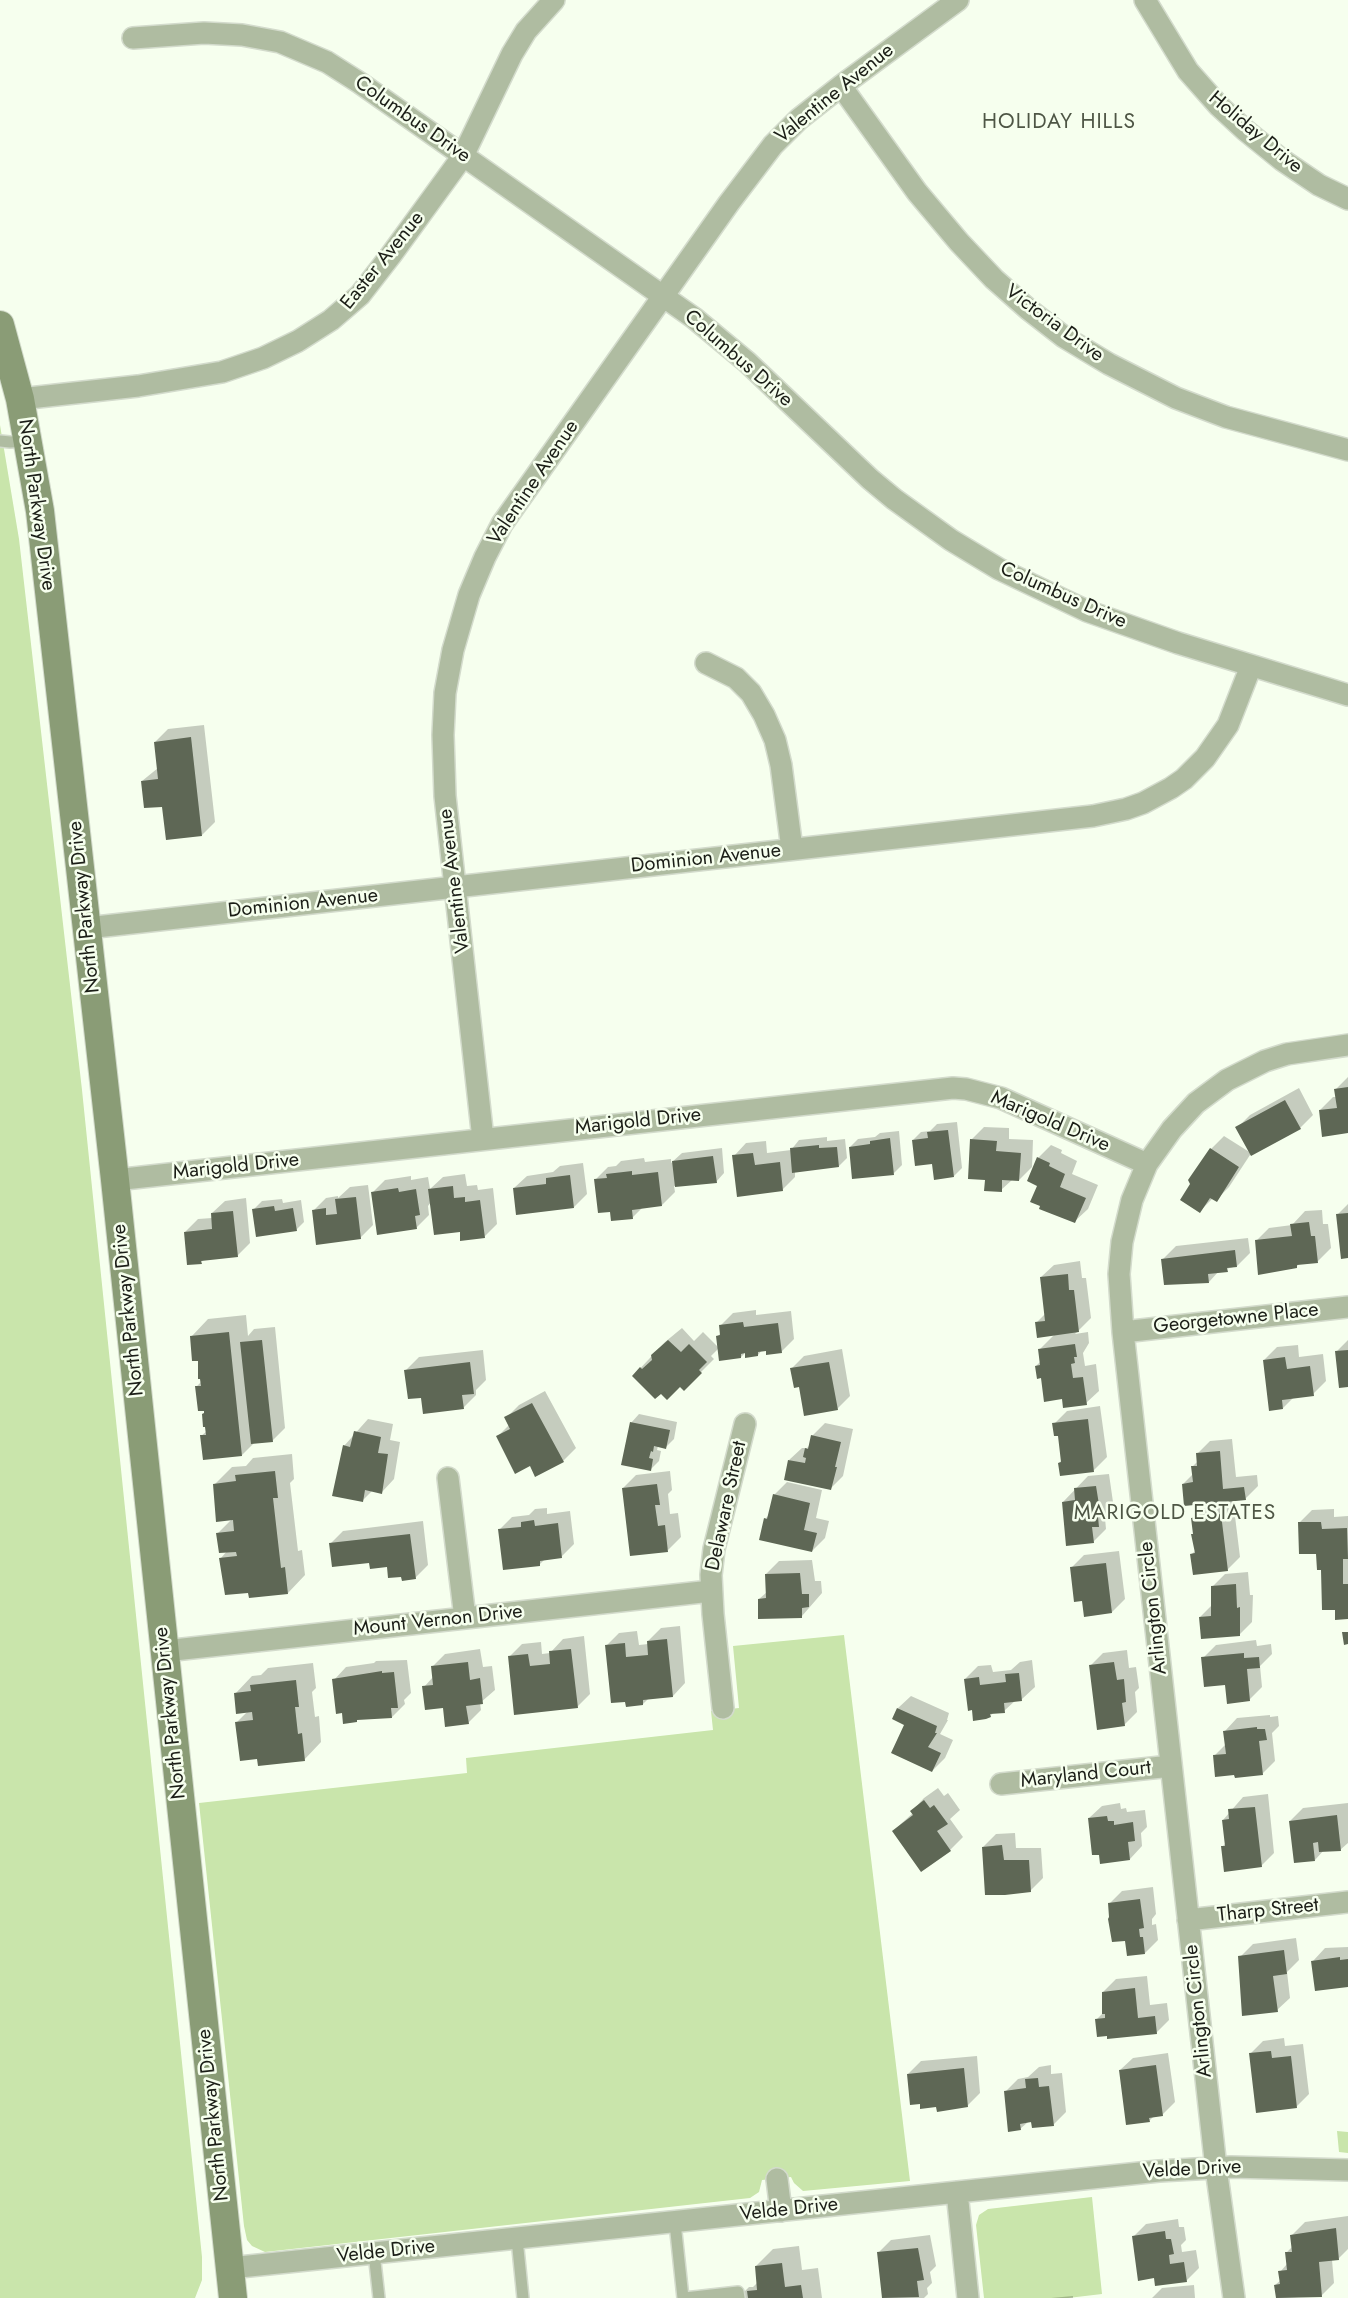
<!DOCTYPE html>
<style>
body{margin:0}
canvas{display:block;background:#f6ffee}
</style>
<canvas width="1348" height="2298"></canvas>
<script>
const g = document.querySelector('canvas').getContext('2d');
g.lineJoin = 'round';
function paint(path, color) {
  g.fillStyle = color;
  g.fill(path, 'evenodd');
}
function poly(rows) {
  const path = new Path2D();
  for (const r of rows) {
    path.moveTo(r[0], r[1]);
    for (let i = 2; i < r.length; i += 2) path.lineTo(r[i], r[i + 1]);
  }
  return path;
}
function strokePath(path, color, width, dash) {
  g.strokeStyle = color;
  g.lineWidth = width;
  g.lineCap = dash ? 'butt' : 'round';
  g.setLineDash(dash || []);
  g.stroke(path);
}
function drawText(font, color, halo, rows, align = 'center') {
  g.font = font + ' Jost,sans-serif';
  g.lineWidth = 5;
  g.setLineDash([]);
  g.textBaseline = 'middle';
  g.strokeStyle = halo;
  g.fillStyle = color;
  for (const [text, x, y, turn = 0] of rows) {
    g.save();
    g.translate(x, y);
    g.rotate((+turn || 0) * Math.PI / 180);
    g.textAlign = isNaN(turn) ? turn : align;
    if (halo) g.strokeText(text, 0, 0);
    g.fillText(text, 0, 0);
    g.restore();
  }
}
paint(poly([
 [0,425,19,539,82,1090,202,2257,202,2280,195,2298,0,2298],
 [844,1635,910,2181,803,2191,794,2183,791,2177,762,2180,759,2192,750,2198,265,2252,252,2246,247,2240,244,2226,199,1803,467,1773,466,1758,713,1730,711,1711,739,1708,733,1646],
 [1337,2131,1348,2132,1348,2153,1339,2152],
 [1092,2197,1102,2294,1068,2298,984,2298,976,2225,979,2215,988,2209]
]), '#c9e5ab');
paint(poly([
 [204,725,215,822,202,835,163,805,142,781,158,768,155,742,168,729],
 [1348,1077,1348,1132,1320,1110,1333,1097,1337,1097,1336,1089],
 [1299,1088,1313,1115,1300,1128,1250,1155,1229,1187,1216,1200,1213,1198,1200,1211,1211,1149,1224,1136,1251,1153,1237,1128,1250,1115],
 [957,1122,962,1168,954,1176,933,1162,913,1140,921,1132,930,1131,937,1124],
 [984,1127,1009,1128,1009,1139,1033,1140,1032,1167,1019,1180,1012,1180,1001,1190,986,1179,971,1140],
 [899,1131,902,1165,894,1173,850,1147,858,1139,875,1137,880,1133],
 [827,1137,827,1141,845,1139,847,1158,839,1166,795,1171,795,1177,782,1190,734,1156,746,1143,766,1141,767,1153,791,1150,799,1140],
 [1051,1145,1062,1150,1061,1153,1077,1161,1072,1174,1098,1185,1088,1209,1075,1221,1039,1185,1038,1158],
 [722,1148,724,1173,716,1182,674,1186,675,1192,662,1205,643,1207,632,1218,611,1210,595,1180,608,1167,616,1166,621,1161,644,1158,645,1162,671,1159,671,1163,682,1153],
 [583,1163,587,1194,574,1207,514,1188,527,1176,553,1172,560,1166],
 [465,1174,467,1186,477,1185,478,1190,493,1188,497,1224,484,1237,461,1231,431,1202,428,1206,429,1215,416,1228,372,1193,385,1180,411,1176,411,1180,428,1177,430,1189,443,1177],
 [368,1185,373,1225,360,1238,313,1211,326,1198,338,1196,338,1198,350,1187],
 [246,1198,250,1243,237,1256,205,1259,201,1262,185,1232,198,1219,212,1218,212,1213,225,1201],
 [282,1199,283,1203,301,1200,304,1222,296,1230,253,1210,262,1201],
 [1348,1204,1348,1257,1337,1215],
 [1322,1210,1323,1224,1328,1224,1331,1248,1318,1261,1300,1263,1296,1267,1256,1241,1269,1228,1292,1225,1305,1211],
 [1248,1238,1250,1253,1237,1266,1219,1271,1209,1282,1163,1259,1176,1246],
 [1080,1261,1082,1278,1086,1278,1091,1318,1075,1334,1088,1332,1089,1343,1083,1353,1085,1366,1096,1364,1099,1391,1086,1403,1063,1398,1042,1377,1036,1366,1040,1362,1039,1350,1055,1334,1036,1323,1045,1314,1041,1277,1054,1265],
 [756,1310,756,1315,791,1311,794,1339,781,1352,762,1350,758,1355,746,1352,741,1357,718,1336,721,1333,720,1326,733,1313],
 [246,1315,248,1336,254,1329,275,1327,285,1428,272,1441,254,1443,242,1455,201,1436,207,1431,205,1412,196,1387,202,1381,199,1359,191,1337,208,1319],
 [682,1328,694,1341,703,1332,719,1348,711,1356,714,1359,684,1389,680,1386,661,1392,633,1376,665,1342],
 [1348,1340,1348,1386,1336,1352],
 [1298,1345,1299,1357,1323,1354,1326,1381,1313,1394,1294,1397,1283,1408,1264,1360,1277,1347],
 [842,1349,850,1396,837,1409,800,1386,791,1369,804,1356],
 [483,1350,486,1380,476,1390,476,1395,463,1408,422,1396,406,1370,419,1357],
 [545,1391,576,1448,563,1461,530,1464,497,1437,510,1424,506,1418,519,1405],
 [1100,1406,1107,1457,1094,1470,1059,1463,1062,1460,1059,1434,1054,1424,1067,1411],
 [639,1414,677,1422,674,1439,666,1447,658,1446,657,1450,661,1451,659,1461,651,1469,631,1423],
 [368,1419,393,1424,390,1440,400,1442,394,1479,382,1492,373,1490,362,1501,344,1446],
 [825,1423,853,1429,843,1476,830,1489,789,1460,802,1448,807,1448,810,1445,812,1436],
 [1232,1439,1236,1477,1257,1475,1258,1486,1245,1499,1233,1500,1240,1557,1227,1570,1192,1554,1196,1550,1192,1535,1194,1532,1192,1518,1205,1505,1223,1503,1223,1501,1183,1484,1193,1474,1192,1467,1198,1461,1197,1454,1210,1441],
 [292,1454,294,1479,290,1483,298,1551,302,1550,305,1575,288,1593,249,1591,221,1558,227,1551,218,1533,232,1519,214,1485,232,1467,246,1466,253,1458],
 [670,1471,672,1490,668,1494,670,1514,678,1513,681,1537,668,1550,623,1488,636,1475],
 [1109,1474,1113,1502,1110,1506,1111,1513,1105,1518,1106,1529,1093,1542,1063,1502,1088,1476],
 [787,1482,822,1490,816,1518,829,1521,825,1538,812,1551,765,1519,770,1514,774,1495],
 [547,1508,547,1514,570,1511,574,1544,561,1557,545,1559,540,1564,499,1530,512,1517,529,1515,535,1509],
 [1334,1509,1334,1517,1348,1516,1348,1618,1336,1608,1317,1553,1299,1523,1312,1510],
 [423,1521,428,1565,415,1578,402,1575,388,1565,330,1544,343,1531],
 [1119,1551,1125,1599,1112,1612,1083,1600,1071,1568,1084,1555],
 [812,1560,815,1581,821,1581,822,1593,802,1616,759,1599,767,1592,766,1574,779,1561],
 [1248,1572,1250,1595,1253,1595,1252,1622,1239,1635,1200,1617,1212,1605,1212,1587,1225,1574],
 [680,1626,685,1683,673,1696,648,1699,643,1704,606,1646,619,1633,637,1631,639,1645,648,1644,648,1641,661,1628],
 [584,1636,590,1694,577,1707,509,1657,522,1644,541,1642,542,1654,550,1653,563,1639],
 [1256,1640,1257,1646,1271,1644,1272,1654,1260,1666,1262,1687,1249,1700,1226,1683,1203,1658,1216,1645],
 [480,1649,483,1667,492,1666,495,1690,480,1703,481,1710,468,1723,424,1687,433,1677,432,1667,445,1654],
 [1127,1650,1129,1668,1136,1667,1139,1688,1135,1692,1137,1712,1124,1725,1090,1666,1103,1653],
 [407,1660,411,1693,404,1700,405,1704,392,1717,358,1719,356,1721,334,1680,346,1667,374,1663,376,1661],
 [1032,1660,1035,1687,1022,1699,1016,1700,1004,1711,993,1713,990,1716,973,1709,965,1679,978,1666,991,1665,993,1672,1011,1670,1020,1662],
 [313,1663,316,1688,312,1692,315,1717,319,1716,321,1742,304,1760,258,1757,236,1723,248,1711,235,1694,252,1676,261,1675,268,1668],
 [911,1696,949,1713,947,1720,948,1720,940,1734,953,1740,945,1758,932,1771,898,1708],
 [1270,1715,1270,1717,1278,1716,1279,1726,1272,1733,1275,1761,1262,1774,1214,1756,1226,1744,1225,1731,1237,1718],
 [938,1788,944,1796,948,1793,960,1810,950,1819,963,1837,950,1850,922,1870,893,1831,913,1813,912,1811,924,1798],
 [1268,1794,1274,1853,1261,1866,1222,1847,1226,1843,1223,1820,1243,1797],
 [1120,1803,1121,1809,1126,1808,1127,1812,1145,1810,1147,1827,1141,1833,1142,1846,1130,1859,1089,1818,1102,1806],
 [1348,1803,1348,1843,1340,1850,1324,1850,1315,1860,1290,1821,1303,1808],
 [1015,1833,1016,1848,1041,1848,1043,1878,1030,1891,983,1847,996,1834],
 [1153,1887,1156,1914,1152,1919,1152,1925,1156,1924,1158,1940,1145,1953,1126,1939,1109,1904,1122,1891],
 [1296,1938,1299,1960,1287,1972,1290,1998,1277,2010,1240,1957,1253,1944],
 [1348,1947,1348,1986,1313,1961,1325,1948],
 [1147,1976,1150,2005,1167,2003,1169,2020,1156,2033,1096,2020,1104,2012,1103,1992,1116,1979],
 [1284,2038,1285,2046,1303,2044,1309,2094,1296,2107,1250,2054,1263,2041],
 [1168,2053,1175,2102,1162,2115,1154,2116,1149,2121,1120,2070,1133,2058],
 [977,2056,980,2093,967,2106,938,2106,908,2074,921,2061],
 [1051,2065,1051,2074,1062,2073,1066,2112,1053,2125,1028,2122,1020,2129,1005,2092,1018,2079,1028,2077,1039,2067],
 [1348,2216,1348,2249,1338,2259,1332,2260,1334,2283,1321,2296,1277,2298,1275,2285,1281,2280,1280,2272,1287,2264,1286,2253,1293,2246,1292,2235,1305,2222],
 [1178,2219,1179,2227,1184,2227,1186,2240,1181,2245,1182,2252,1196,2250,1199,2268,1186,2281,1155,2277,1133,2237,1146,2224],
 [930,2235,936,2266,930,2272,932,2283,927,2288,928,2294,924,2298,883,2298,878,2253,891,2240],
 [799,2246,802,2270,818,2268,822,2298,738,2298,749,2287,753,2287,758,2282,756,2266,773,2249],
 [1194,2285,1195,2298,1152,2298,1162,2288],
 [1073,2296,1073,2298,1051,2298]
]), '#0003');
paint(poly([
 [191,737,202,836,166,840,162,807,144,808,141,781,158,779,154,742],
 [1348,1087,1348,1133,1322,1137,1319,1110,1337,1108,1334,1089],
 [1285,1100,1301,1129,1251,1156,1235,1127],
 [948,1130,954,1177,934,1180,932,1164,915,1166,912,1140,928,1138,927,1132],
 [890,1138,894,1175,852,1179,849,1147,870,1144,870,1141],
 [970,1139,997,1141,996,1151,1021,1153,1019,1181,1002,1180,1002,1192,984,1191,985,1180,968,1179],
 [819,1145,819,1148,837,1147,839,1167,792,1173,790,1148],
 [1210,1148,1239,1167,1217,1202,1210,1198,1200,1213,1180,1200,1190,1184,1188,1180],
 [753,1153,755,1165,780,1162,783,1191,737,1197,732,1155],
 [713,1156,717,1183,675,1187,672,1161],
 [1037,1157,1050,1163,1049,1166,1065,1174,1060,1187,1086,1198,1075,1223,1039,1209,1040,1206,1030,1202,1037,1186,1027,1181],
 [632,1171,632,1175,658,1172,662,1206,632,1210,633,1219,611,1221,610,1212,598,1213,594,1179,607,1178,606,1174],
 [570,1175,574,1208,516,1215,513,1188,546,1184,546,1178],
 [453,1186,454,1198,465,1197,465,1202,480,1200,485,1238,460,1241,460,1232,434,1235,428,1189],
 [398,1188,399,1192,416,1189,420,1215,415,1216,417,1229,377,1235,371,1192],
 [356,1197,361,1239,316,1245,312,1210,326,1208,326,1215,337,1214,335,1199],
 [274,1206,275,1211,293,1208,297,1231,256,1237,252,1209],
 [233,1211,238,1257,201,1261,202,1264,187,1265,184,1232,212,1229,211,1213],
 [1348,1213,1348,1258,1341,1259,1336,1214],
 [1309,1222,1311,1236,1315,1236,1318,1263,1297,1265,1297,1268,1258,1275,1255,1240,1292,1236,1290,1224],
 [1235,1250,1237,1267,1227,1268,1228,1272,1208,1274,1209,1283,1164,1285,1161,1259],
 [1068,1274,1069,1290,1074,1290,1079,1332,1037,1338,1035,1322,1045,1321,1040,1277],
 [743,1322,744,1327,778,1323,782,1353,766,1355,766,1351,758,1352,758,1356,745,1358,745,1353,741,1354,741,1358,719,1361,716,1336,720,1335,719,1325],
 [229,1332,242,1456,203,1460,200,1435,206,1435,205,1427,203,1427,202,1414,204,1413,204,1411,198,1411,195,1386,201,1386,200,1379,198,1379,198,1361,192,1361,190,1336],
 [262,1340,273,1442,251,1444,240,1342],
 [668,1340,681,1352,689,1344,707,1362,699,1370,702,1373,684,1391,680,1387,667,1400,661,1394,655,1399,632,1376,640,1367,642,1369,652,1360,651,1355],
 [1075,1344,1077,1357,1074,1357,1075,1363,1071,1364,1073,1378,1083,1377,1087,1405,1063,1408,1062,1399,1044,1402,1041,1378,1037,1379,1035,1366,1040,1365,1038,1349],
 [1348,1350,1348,1387,1339,1388,1335,1351],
 [1285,1357,1287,1369,1310,1366,1314,1396,1282,1400,1283,1409,1269,1411,1263,1360],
 [470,1362,474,1394,462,1395,464,1409,423,1414,421,1398,408,1399,404,1370],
 [829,1362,838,1410,804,1416,799,1387,794,1388,790,1368],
 [532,1403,564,1462,535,1477,530,1466,515,1474,496,1436,510,1429,504,1417],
 [1088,1419,1094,1472,1060,1476,1058,1463,1061,1462,1058,1436,1054,1436,1052,1423],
 [630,1422,670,1430,666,1449,654,1446,653,1452,651,1451,649,1458,653,1459,651,1471,621,1465],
 [354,1431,381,1437,378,1453,388,1454,382,1494,365,1490,363,1502,332,1496,343,1445,350,1447],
 [811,1435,841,1442,835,1467,837,1467,831,1490,784,1480,788,1460,805,1463,806,1458,803,1457,805,1448,808,1449],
 [1220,1451,1223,1489,1244,1487,1246,1500,1184,1506,1182,1484,1193,1482,1191,1466,1197,1466,1196,1453],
 [275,1471,278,1498,273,1498,281,1568,285,1567,288,1594,249,1598,248,1593,225,1595,219,1558,237,1556,236,1552,219,1553,216,1533,234,1531,233,1520,216,1522,213,1484,236,1481,235,1475],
 [657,1484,660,1505,655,1505,658,1526,665,1525,668,1552,630,1556,622,1488],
 [1096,1486,1101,1517,1098,1517,1099,1527,1092,1527,1094,1543,1066,1546,1062,1502,1075,1500,1074,1488],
 [773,1494,810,1503,804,1530,817,1533,812,1552,759,1540,764,1518,767,1519],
 [1221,1514,1228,1571,1193,1575,1190,1554,1195,1553,1191,1534,1193,1534,1191,1518],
 [534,1520,535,1526,558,1523,562,1558,540,1561,540,1566,503,1570,498,1529,521,1527,521,1522],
 [1298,1522,1321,1522,1322,1529,1347,1528,1348,1559,1343,1559,1343,1584,1348,1584,1348,1619,1335,1620,1335,1610,1322,1610,1321,1570,1317,1570,1316,1554,1299,1554],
 [410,1534,416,1579,402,1581,401,1577,388,1578,387,1567,370,1569,369,1563,332,1567,329,1543],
 [1106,1563,1112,1613,1084,1617,1082,1601,1074,1602,1070,1567],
 [800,1573,802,1594,809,1594,809,1607,802,1608,802,1618,758,1619,758,1599,766,1598,765,1574],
 [1236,1584,1237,1608,1240,1607,1240,1636,1201,1639,1199,1617,1211,1616,1211,1586],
 [1342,1632,1348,1632,1348,1644,1344,1645],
 [667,1639,673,1697,643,1700,643,1705,626,1707,625,1702,611,1703,605,1645,625,1643,626,1657,648,1655,647,1641],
 [571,1649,578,1708,514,1715,508,1656,528,1654,530,1666,550,1664,549,1651],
 [1244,1653,1244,1658,1259,1657,1260,1668,1247,1669,1250,1701,1227,1704,1225,1685,1204,1687,1201,1657],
 [468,1662,470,1680,480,1678,483,1704,466,1706,469,1724,445,1727,443,1708,425,1710,422,1686,433,1685,431,1666],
 [1114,1662,1117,1680,1124,1679,1126,1702,1122,1703,1125,1726,1097,1730,1089,1665],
 [382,1671,382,1673,394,1672,398,1708,391,1708,392,1718,357,1720,357,1722,343,1724,342,1713,336,1714,332,1679],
 [1019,1673,1022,1701,1004,1703,1005,1713,990,1714,991,1717,986,1719,973,1721,972,1710,968,1711,964,1679,979,1677,980,1685,1006,1682,1005,1674],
 [296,1680,299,1707,295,1707,298,1734,302,1733,305,1761,258,1766,257,1759,240,1761,235,1722,253,1720,252,1712,236,1714,234,1693,251,1691,250,1685],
 [897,1708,937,1726,935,1733,937,1733,928,1747,941,1753,932,1772,891,1753,904,1725,892,1719],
 [1257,1727,1257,1729,1265,1729,1267,1740,1259,1741,1263,1775,1235,1778,1234,1775,1215,1777,1213,1755,1226,1754,1223,1731],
 [924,1800,930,1808,934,1805,948,1824,937,1831,951,1851,921,1872,892,1831,913,1815,910,1811],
 [1255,1807,1262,1867,1224,1872,1221,1846,1225,1846,1222,1820,1229,1819,1228,1809],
 [1337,1815,1341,1851,1319,1852,1318,1842,1313,1843,1315,1861,1294,1863,1289,1821],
 [1107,1816,1108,1821,1114,1821,1114,1825,1133,1822,1135,1841,1128,1842,1130,1860,1100,1864,1099,1855,1092,1855,1088,1818],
 [1002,1845,1004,1860,1029,1860,1031,1892,1005,1895,985,1895,982,1847],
 [1140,1899,1144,1928,1139,1929,1140,1937,1143,1937,1145,1954,1127,1956,1125,1941,1112,1942,1108,1919,1109,1917,1108,1903],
 [1284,1950,1287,1974,1273,1976,1278,2012,1242,2016,1238,1956],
 [1340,1957,1340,1960,1348,1959,1348,1987,1315,1991,1311,1961],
 [1135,1988,1138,2018,1155,2016,1157,2034,1107,2039,1107,2036,1097,2037,1095,2019,1105,2018,1105,2014,1102,2014,1102,1992],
 [1271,2051,1272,2058,1291,2056,1297,2108,1256,2113,1249,2053],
 [1156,2065,1163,2116,1149,2118,1150,2122,1126,2125,1119,2070],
 [964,2068,968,2107,937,2112,936,2107,920,2109,920,2104,910,2105,907,2074],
 [1038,2078,1039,2087,1049,2086,1054,2126,1032,2128,1031,2122,1020,2124,1021,2130,1008,2132,1004,2091,1026,2088,1025,2079],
 [1336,2228,1339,2260,1319,2262,1322,2297,1276,2298,1274,2285,1280,2284,1278,2271,1287,2270,1285,2252,1292,2252,1290,2235],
 [1165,2231,1166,2239,1171,2239,1174,2254,1169,2255,1170,2264,1184,2262,1187,2282,1155,2286,1154,2278,1138,2281,1132,2236],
 [918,2248,924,2280,917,2281,919,2297,882,2298,877,2252],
 [782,2263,785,2287,801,2285,803,2298,748,2298,747,2291,757,2290,755,2266]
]), '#5e6755');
const service = poly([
 [0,441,10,442,28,441],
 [675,2223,683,2298],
 [517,2239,523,2298],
 [374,2253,379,2298],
 [685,2298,738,2292,739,2298]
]);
const minor = poly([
 [1145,0,1188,71,1219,106,1245,130,1282,160,1319,185,1348,199],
 [133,38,204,33,242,35,280,42,327,62,360,83,694,318,747,362,870,479,894,499,951,540,999,569,1087,611,1178,643,1348,695],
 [841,86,917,192,959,242,994,279,1028,309,1064,337,1109,364,1176,398,1226,417,1348,450],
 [20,399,138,386,222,372,263,358,298,341,331,320,360,295,391,255,463,156,512,54,526,31,554,0],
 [706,663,736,678,751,693,764,715,775,740,781,765,792,849],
 [87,928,1093,816,1126,809,1143,803,1171,788,1184,779,1205,758,1228,725,1251,666],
 [483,1139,445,796,443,735,445,693,453,650,469,595,485,557,502,524,729,203,773,145,799,119,841,86,958,0],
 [115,1180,953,1088,966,1089,1001,1098,1147,1164],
 [1123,1332,1348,1307],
 [448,1478,465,1618],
 [165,1651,711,1591],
 [723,1708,713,1614,711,1575,714,1549,745,1424],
 [1001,1784,1171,1766],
 [1188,1920,1348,1902],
 [777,2179,781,2211],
 [957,2192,968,2298],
 [230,2268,1159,2171,1231,2167,1348,2170],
 [1234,2298,1216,2168,1123,1332,1119,1274,1122,1242,1132,1200,1147,1164,1172,1129,1196,1103,1227,1080,1265,1061,1287,1054,1348,1045]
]);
const secondary = poly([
 [0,325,20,399,40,511,115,1180,233,2298]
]);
strokePath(service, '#d3dbcc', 14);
strokePath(minor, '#d3dbcc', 24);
strokePath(secondary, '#d3dbcc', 30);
strokePath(service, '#afbca1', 11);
strokePath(minor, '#afbca1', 21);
strokePath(secondary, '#8a9c76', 28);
drawText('20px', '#1b1e17', '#f6ffee', [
 ["Valentine Avenue",835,94,-39],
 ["Columbus Drive",412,120,35],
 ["Holiday Drive",1255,133,40],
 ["Easter Avenue",383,261,-51],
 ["Victoria Drive",1054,324,36],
 ["Columbus Drive",738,359,41],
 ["Valentine Avenue",534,483,-56],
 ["North Parkway Drive",36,505,82],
 ["Columbus Drive",1063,596,24],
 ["Dominion Avenue",706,859,-6],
 ["Valentine Avenue",455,881,-97],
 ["Dominion Avenue",303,904,-6],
 ["North Parkway Drive",85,907,-96],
 ["Marigold Drive",638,1122,-6],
 ["Marigold Drive",1050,1122,23],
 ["Marigold Drive",236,1167,-6],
 ["North Parkway Drive",129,1310,-96],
 ["Georgetowne Place",1236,1319,-6],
 ["Delaware Street",727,1506,-78],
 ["Arlington Circle",1154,1608,-96],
 ["Mount Vernon Drive",438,1621,-6],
 ["North Parkway Drive",171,1713,-96],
 ["Maryland Court",1086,1775,-6],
 ["Tharp Street",1268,1911,-6],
 ["Arlington Circle",1199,2011,-96],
 ["North Parkway Drive",214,2115,-96],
 ["Velde Drive",1192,2170,-3],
 ["Velde Drive",789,2210,-6],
 ["Velde Drive",386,2252,-6]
]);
g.letterSpacing = '1px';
drawText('21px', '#4e5645', '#f6ffee', [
 ["HOLIDAY HILLS",1059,123],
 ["MARIGOLD ESTATES",1175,1514]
]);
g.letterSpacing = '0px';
</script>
